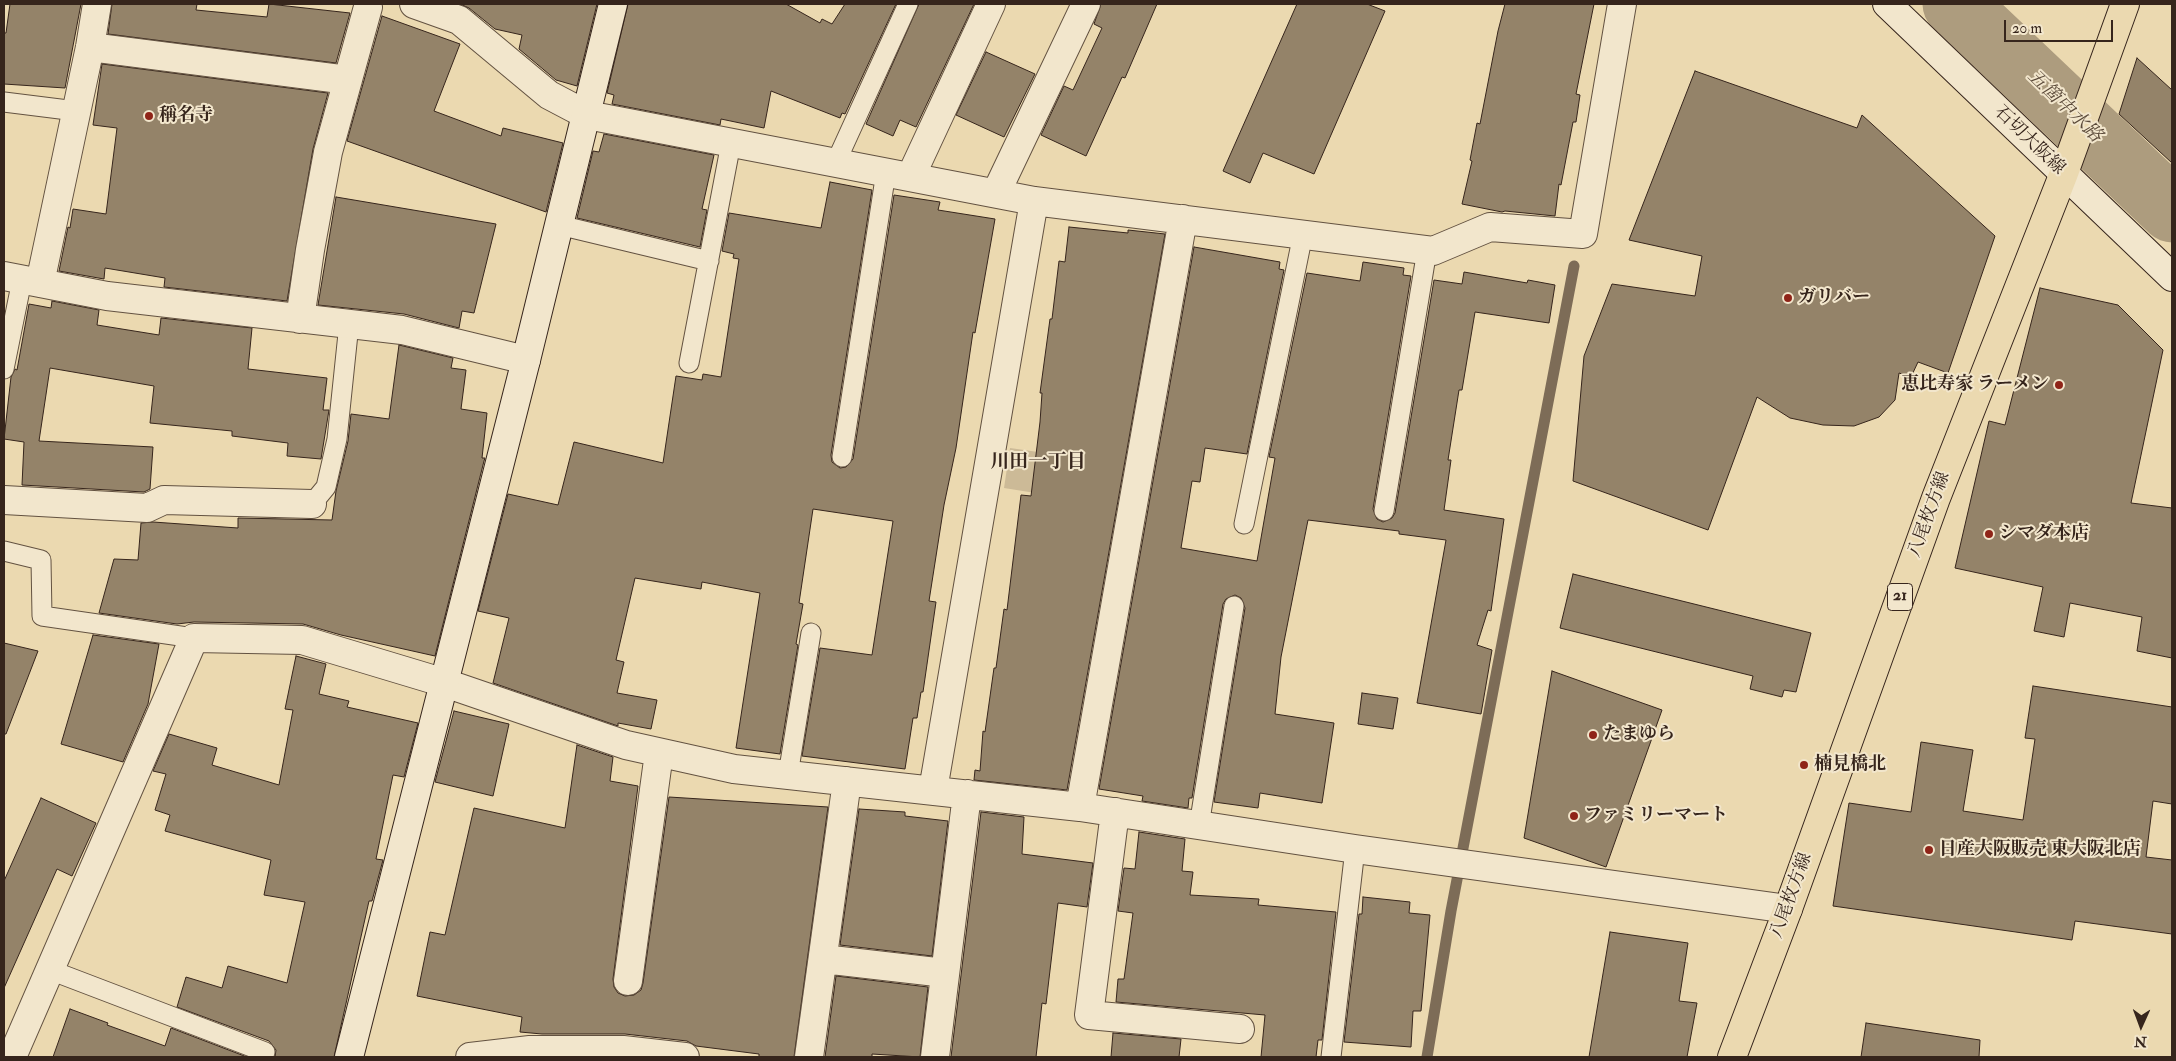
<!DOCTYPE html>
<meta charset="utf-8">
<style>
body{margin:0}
#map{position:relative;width:2176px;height:1061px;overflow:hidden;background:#ebd9b0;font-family:"IM FELL Double Pica",serif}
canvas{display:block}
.frame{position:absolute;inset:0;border:5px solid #36251c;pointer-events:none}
.north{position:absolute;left:2116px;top:1001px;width:50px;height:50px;-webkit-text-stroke:4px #f2e6cc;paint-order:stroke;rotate:182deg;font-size:14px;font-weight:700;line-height:20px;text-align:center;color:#36251c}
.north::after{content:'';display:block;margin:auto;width:18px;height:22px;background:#36251c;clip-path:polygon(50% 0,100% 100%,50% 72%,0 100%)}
.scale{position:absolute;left:2004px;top:20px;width:109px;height:22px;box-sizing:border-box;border:2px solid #36251c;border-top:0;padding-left:6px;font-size:15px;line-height:18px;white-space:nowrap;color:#36251c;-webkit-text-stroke:4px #f2e6cc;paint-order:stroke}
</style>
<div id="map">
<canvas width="2176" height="1061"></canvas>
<div class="frame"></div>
<div class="north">N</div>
<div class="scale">20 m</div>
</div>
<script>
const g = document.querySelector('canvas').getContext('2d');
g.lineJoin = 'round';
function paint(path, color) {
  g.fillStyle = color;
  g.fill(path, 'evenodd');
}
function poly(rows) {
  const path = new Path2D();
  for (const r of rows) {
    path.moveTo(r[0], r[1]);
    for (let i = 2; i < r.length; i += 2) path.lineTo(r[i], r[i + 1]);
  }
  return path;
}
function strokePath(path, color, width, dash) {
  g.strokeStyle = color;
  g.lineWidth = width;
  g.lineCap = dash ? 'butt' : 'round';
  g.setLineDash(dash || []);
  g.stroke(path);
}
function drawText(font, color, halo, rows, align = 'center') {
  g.font = font + ' "IM FELL Double Pica","Noto Serif JP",serif';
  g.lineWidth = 4;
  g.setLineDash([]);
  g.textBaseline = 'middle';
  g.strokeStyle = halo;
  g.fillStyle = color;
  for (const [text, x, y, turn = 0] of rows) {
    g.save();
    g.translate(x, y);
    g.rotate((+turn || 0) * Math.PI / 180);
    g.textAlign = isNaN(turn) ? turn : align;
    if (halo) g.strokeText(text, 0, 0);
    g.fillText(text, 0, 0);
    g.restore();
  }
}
paint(poly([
 [1010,448,1080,458,1073,499,1004,488]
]), '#ccba97');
strokePath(poly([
 [1427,1057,1451,911,1574,266]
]), '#7d6c57', 11);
strokePath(poly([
 [1955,4,2172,210]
]), '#ad9c7e', 65);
const building = poly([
 [10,4,81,4,65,88,4,84,4,33,6,33,10,4],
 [112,4,197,4,196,10,267,17,269,4,350,13,336,63,108,34,112,4],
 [460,4,597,4,577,86,556,80,519,49,522,35,495,29,469,8,460,4],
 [628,4,786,4,820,23,822,19,832,24,845,4,896,4,845,114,842,113,840,118,771,91,764,128,721,119,720,125,612,104,614,95,607,93,628,4],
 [919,4,974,4,916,127,900,120,893,136,866,124,919,4],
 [1101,4,1157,4,1125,78,1122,77,1086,156,1041,135,1064,86,1073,90,1102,28,1094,24,1101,4],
 [1297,4,1367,4,1385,11,1314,174,1263,153,1250,183,1223,171,1297,4],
 [1505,4,1594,4,1576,94,1580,95,1576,122,1573,122,1561,185,1559,184,1555,216,1505,211,1502,212,1462,204,1472,161,1470,160,1477,123,1480,124,1498,31,1505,4],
 [382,16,460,44,434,111,501,136,503,128,563,143,546,212,347,141,382,16],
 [986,52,1035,74,1004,137,956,115,986,52],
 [2137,58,2172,90,2172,163,2119,114,2137,58],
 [102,64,328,93,313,149,287,301,164,287,165,278,105,268,104,279,59,271,68,227,70,228,73,209,106,214,117,128,93,125,102,64],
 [1695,71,1857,128,1862,115,1995,236,1948,373,1918,362,1911,377,1899,373,1895,400,1879,417,1854,426,1823,425,1790,418,1757,397,1708,530,1573,481,1584,356,1612,284,1695,296,1702,256,1629,240,1695,71],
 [604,134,714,155,702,209,707,210,700,247,577,218,593,151,599,152,604,134],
 [830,182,872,190,831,455,832,462,840,468,846,467,853,459,894,195,940,202,938,210,995,219,975,333,973,332,956,448,944,505,929,601,936,602,923,692,921,692,917,718,913,718,905,769,802,756,820,648,872,655,893,521,813,509,799,603,803,604,796,644,798,645,780,754,736,748,760,593,702,582,701,589,635,578,616,660,624,662,617,693,657,700,651,729,618,723,618,726,493,683,509,618,478,611,508,494,558,505,574,442,663,463,676,376,702,380,703,374,721,377,739,259,733,258,734,254,722,251,729,213,821,228,830,182],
 [336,197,496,224,474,313,462,311,459,328,404,314,318,305,336,197],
 [1069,227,1128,233,1128,230,1165,234,1067,790,974,780,975,770,980,771,983,731,985,732,994,668,996,668,1004,609,1007,610,1021,495,1031,496,1040,422,1042,393,1040,393,1050,319,1052,319,1059,261,1065,262,1069,227],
 [1194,247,1280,262,1279,269,1284,270,1247,454,1205,448,1200,482,1192,481,1181,548,1257,561,1275,458,1269,457,1307,273,1360,281,1363,262,1404,268,1403,275,1411,276,1373,509,1377,519,1383,522,1392,518,1395,513,1434,280,1462,284,1464,272,1527,283,1528,280,1555,285,1549,323,1475,312,1462,390,1459,390,1448,460,1451,460,1444,510,1504,519,1491,611,1488,610,1477,645,1492,650,1481,714,1417,703,1446,540,1399,534,1399,531,1308,520,1281,657,1275,714,1334,723,1322,803,1260,793,1258,808,1214,802,1245,608,1241,598,1235,595,1226,599,1223,604,1192,798,1189,798,1188,808,1142,801,1143,796,1099,789,1194,247],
 [2040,288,2118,305,2163,350,2131,503,2172,508,2172,658,2137,651,2142,617,2070,603,2064,637,2034,631,2043,587,1955,568,1989,421,2005,425,2040,288],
 [52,301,99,310,97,325,159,335,161,318,252,328,248,369,327,378,323,410,329,410,321,459,287,456,288,443,232,436,232,431,150,423,154,386,50,368,39,441,153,447,150,489,144,492,22,485,24,442,4,439,11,377,15,369,17,370,29,304,51,308,52,301],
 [399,345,453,358,451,368,466,370,461,409,487,413,482,458,485,458,484,461,435,656,341,635,303,624,194,622,177,624,99,613,114,559,138,560,141,523,153,522,238,528,238,518,332,520,336,491,348,441,351,414,389,419,399,345],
 [1573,574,1811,633,1796,692,1784,690,1782,697,1750,689,1753,676,1560,628,1573,574],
 [93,635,159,644,148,704,123,762,61,744,93,635],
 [4,643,38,651,6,734,4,734,4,643],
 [296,656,326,664,319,694,349,701,347,707,418,723,404,777,393,775,376,859,383,860,372,901,369,901,334,1057,275,1057,276,1050,269,1041,177,1007,186,977,222,988,228,966,287,983,305,902,264,895,271,860,165,831,170,815,155,810,166,774,153,771,169,734,217,748,212,765,279,785,293,710,285,709,296,656],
 [1552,671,1662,710,1606,867,1524,838,1552,671],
 [2033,686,2172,707,2172,804,2153,801,2146,857,2172,860,2172,934,2075,921,2072,940,1833,906,1849,803,1911,812,1921,742,1973,750,1963,811,2023,820,2035,739,2025,738,2033,686],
 [1362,693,1398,698,1393,729,1358,724,1362,693],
 [454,711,509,724,493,796,435,782,454,711],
 [577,745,613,757,610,781,638,786,613,979,614,987,618,993,625,996,634,995,641,990,643,983,669,797,828,807,794,1057,759,1057,759,1054,696,1046,687,1041,625,1034,542,1034,520,1032,522,1017,417,996,430,932,445,935,474,808,565,828,577,745],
 [41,798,96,823,72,876,57,869,4,988,4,881,41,798],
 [859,809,905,812,905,816,948,821,932,956,840,945,859,809],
 [981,812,1024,817,1022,854,1093,863,1087,907,1058,903,1046,1004,1042,1003,1036,1057,951,1057,981,812],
 [1139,832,1185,839,1182,871,1193,872,1190,895,1259,899,1258,905,1336,912,1322,1040,1318,1040,1316,1057,1261,1057,1265,1015,1116,1002,1118,979,1124,979,1133,913,1118,911,1124,868,1135,869,1139,832],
 [1363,897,1410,902,1409,913,1430,915,1421,1011,1413,1011,1411,1047,1344,1042,1359,914,1362,914,1363,897],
 [1610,932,1688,943,1679,1001,1697,1003,1687,1057,1589,1057,1610,932],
 [836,976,928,987,920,1057,872,1054,872,1057,825,1057,836,976],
 [70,1009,108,1023,107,1025,165,1046,171,1028,247,1057,53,1057,70,1009],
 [1866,1023,1980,1040,1979,1057,1861,1057,1866,1023],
 [1113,1033,1181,1039,1179,1057,1111,1057,1113,1033]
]);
paint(building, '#948369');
strokePath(building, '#36251c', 1);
const lane = poly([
 [4,102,76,111],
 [836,162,908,4],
 [559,225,709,261],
 [689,363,731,143],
 [4,369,22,280],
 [842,457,886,172],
 [312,504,326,487,337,439,349,324],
 [1384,511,1427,250],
 [1244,524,1303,234],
 [4,551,41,560,42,616,194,638],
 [788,775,811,633],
 [1199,826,1234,606],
 [50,970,265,1052],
 [1331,1057,1355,849]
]);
const street = poly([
 [414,4,459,20,549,95,587,115,1034,201,1433,251,1490,227,1583,234,1622,4],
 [90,47,348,80],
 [911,176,991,4],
 [996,193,1086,4],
 [4,276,107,296,402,330,526,360],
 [40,283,90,47,97,4],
 [300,319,310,250,328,152,368,7],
 [4,500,147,508,164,500,312,504],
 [933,790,1034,201],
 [1080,807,1183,219],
 [1115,812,1089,1015,1240,1029],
 [823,959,945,973],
 [628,981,659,753],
 [12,1057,194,638,302,640,445,683,626,745,734,769,1080,807,1355,849,1788,909],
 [470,1057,530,1050,623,1050,685,1057],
 [809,1057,847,781],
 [935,1057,967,794]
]);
const secondary = poly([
 [1887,4,2172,277],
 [349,1057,526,360,613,4]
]);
const primary = poly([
 [1732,1057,1788,909,1936,498,2064,173,2125,4]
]);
strokePath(lane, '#635241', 21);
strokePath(street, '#635241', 30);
strokePath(secondary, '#36251c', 30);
strokePath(primary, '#36251c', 30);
strokePath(lane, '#f2e6cc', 19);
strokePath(street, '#f2e6cc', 28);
strokePath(secondary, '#f2e6cc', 28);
strokePath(primary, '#ebd9b0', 28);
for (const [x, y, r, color] of [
 [149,116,5,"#8f2418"],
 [1788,298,5,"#8f2418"],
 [2059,385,5,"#8f2418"],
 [1989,534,5,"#8f2418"],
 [1593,735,5,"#8f2418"],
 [1804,765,5,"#8f2418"],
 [1574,816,5,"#8f2418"],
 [1929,850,5,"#8f2418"]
]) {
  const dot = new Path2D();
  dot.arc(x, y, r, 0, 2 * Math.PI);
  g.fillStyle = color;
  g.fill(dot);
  strokePath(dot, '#f2e6cc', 2);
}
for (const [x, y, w] of [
 [1900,597,25]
]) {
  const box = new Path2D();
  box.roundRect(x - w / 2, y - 13.5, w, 27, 4);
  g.fillStyle = '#f2e6cc';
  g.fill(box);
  strokePath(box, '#36251c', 1);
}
drawText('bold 16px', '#36251c', null, [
 ["21",1900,597]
]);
drawText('bold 18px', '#36251c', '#f2e6cc', [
 ["稱名寺",159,116],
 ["ガリバー",1798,298],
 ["恵比寿家 ラーメン",2049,385,"right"],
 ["シマダ本店",1999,534],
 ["たまゆら",1603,735],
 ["楠見橋北",1814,765],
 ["ファミリーマート",1584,816],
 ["日産大阪販売 東大阪北店",1939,850]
], 'left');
drawText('18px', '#36251c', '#f2e6cc', [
 ["石切大阪線",2029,141,44],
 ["八尾枚方線",1930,515,-70],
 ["八尾枚方線",1792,896,-70]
]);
drawText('italic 19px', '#5a4939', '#f2e6cc', [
 ["五箇中水路",2064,107,44]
]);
drawText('bold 19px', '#36251c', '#f2e6cc', [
 ["川田一丁目",1038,463]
]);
</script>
